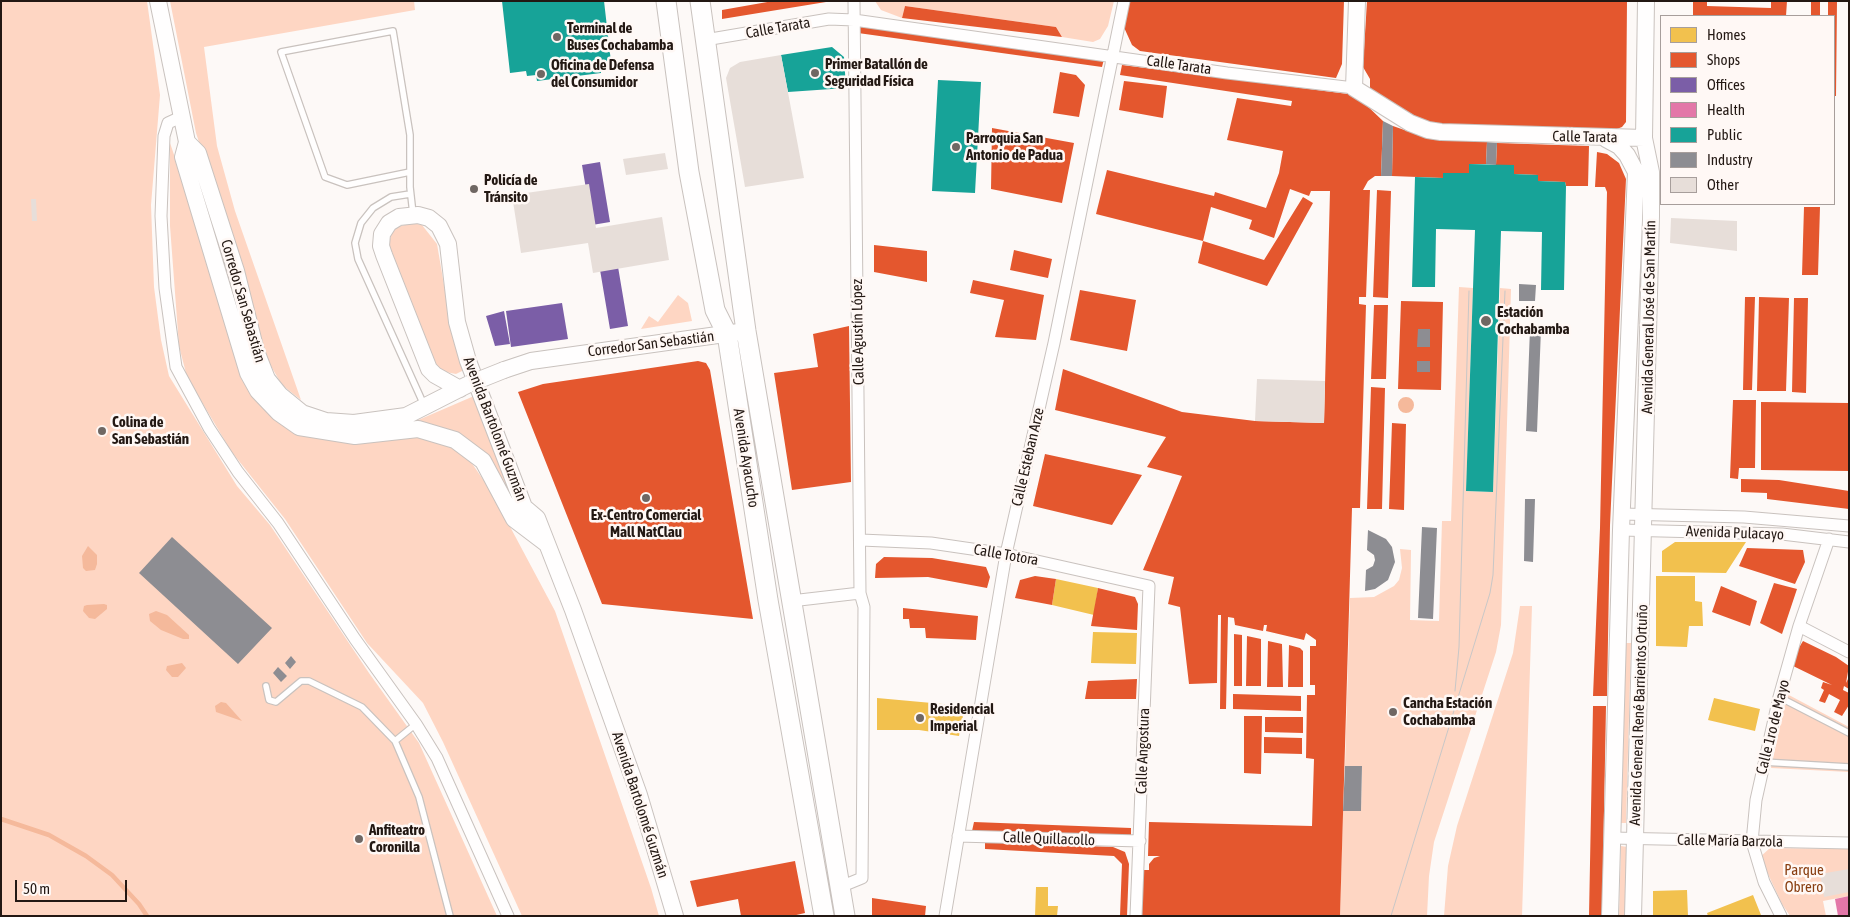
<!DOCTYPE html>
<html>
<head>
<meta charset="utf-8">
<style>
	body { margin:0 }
	#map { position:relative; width:1850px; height:917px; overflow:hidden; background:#fdf9f7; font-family:"Asap Condensed",sans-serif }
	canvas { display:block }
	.frame { position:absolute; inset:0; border:2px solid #231813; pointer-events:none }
	.legend { position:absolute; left:1660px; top:15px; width:175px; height:190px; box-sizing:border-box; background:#fff8f5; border:1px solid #a79e9b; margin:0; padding:6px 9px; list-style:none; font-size:15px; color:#231813 }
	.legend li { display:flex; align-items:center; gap:10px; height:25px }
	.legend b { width:25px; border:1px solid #a79e9b }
	.scale { position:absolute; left:15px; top:880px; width:112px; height:22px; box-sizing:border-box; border:2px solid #231813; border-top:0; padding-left:6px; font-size:15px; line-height:18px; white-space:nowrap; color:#231813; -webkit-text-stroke:4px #fff8f5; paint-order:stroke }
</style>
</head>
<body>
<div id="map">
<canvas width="1850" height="917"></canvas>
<div class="frame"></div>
<ul class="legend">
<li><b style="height:14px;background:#f2c14e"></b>Homes</li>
<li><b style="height:14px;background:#e4572e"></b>Shops</li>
<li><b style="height:14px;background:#7b5ea7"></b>Offices</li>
<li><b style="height:14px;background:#e377a8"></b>Health</li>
<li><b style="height:14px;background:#17a398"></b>Public</li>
<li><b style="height:14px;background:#8d8d92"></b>Industry</li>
<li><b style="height:14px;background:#e7ded9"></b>Other</li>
</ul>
<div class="scale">50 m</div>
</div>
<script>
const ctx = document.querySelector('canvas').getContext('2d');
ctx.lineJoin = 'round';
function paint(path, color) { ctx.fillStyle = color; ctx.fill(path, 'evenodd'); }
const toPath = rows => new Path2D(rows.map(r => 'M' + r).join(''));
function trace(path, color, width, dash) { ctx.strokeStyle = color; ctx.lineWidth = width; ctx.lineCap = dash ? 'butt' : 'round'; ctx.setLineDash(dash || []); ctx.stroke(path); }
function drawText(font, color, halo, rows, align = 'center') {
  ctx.font = font + ' "Asap Condensed",sans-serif'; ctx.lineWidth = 5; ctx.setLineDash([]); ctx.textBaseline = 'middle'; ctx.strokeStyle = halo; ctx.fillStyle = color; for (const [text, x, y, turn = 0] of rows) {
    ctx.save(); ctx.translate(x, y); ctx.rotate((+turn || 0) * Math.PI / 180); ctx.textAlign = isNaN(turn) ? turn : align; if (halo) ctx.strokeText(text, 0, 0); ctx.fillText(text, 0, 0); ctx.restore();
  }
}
const green = toPath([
	[1,1,147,1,160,95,151,205,154,287,161,340,169,376,237,486,270,525,369,673,419,743,497,916,1,916],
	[170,1,414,1,415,10,204,47,217,146,235,211,301,400,282,385,268,361,252,318,246,285,196,133],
	[875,1,1114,1,1108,26,1100,39,1093,42,1062,37,1056,27,905,6,902,18,881,10],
	[170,143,210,260,273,418,404,434,451,445,471,462,491,491,555,611,651,888,659,916,522,916,443,742,423,703,367,643,285,519,231,451,187,377,179,346,170,226],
	[413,223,422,225,437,244,450,320,464,370,456,374,441,371,437,366,390,254,389,242,392,233,397,227],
	[1459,287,1473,288,1466,491,1493,492,1500,288,1511,289,1501,625,1496,652,1434,842,1429,876,1427,916,1340,916,1343,811,1361,811,1362,766,1345,766,1350,598,1374,597,1394,586,1399,580,1402,568,1400,549,1411,550,1410,620,1439,621,1442,521,1451,521],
	[678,295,688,303,692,321,641,329,649,316,658,322],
	[474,396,515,508,488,456,465,437,440,427,416,421],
	[1520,606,1532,606,1522,916,1444,916,1448,866,1457,826,1513,653],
	[1625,643,1631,643,1626,823,1620,823],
	[1787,694,1849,727,1849,772,1771,768],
	[1621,846,1627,847,1625,916,1619,916],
	[1770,848,1849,849,1849,896,1823,901,1826,916,1790,916,1782,904,1760,857]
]);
const water = toPath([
	'1398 405a8 8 0 1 1 16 0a8 8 0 1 1-16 0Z',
	[88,546,97,555,97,564,95,570,86,571,83,568,82,556],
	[104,604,107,605,107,609,95,619,89,618,83,611,84,606,87,605],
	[156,611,167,615,189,635,189,639,183,639,161,630,150,621,149,614],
	[182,663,186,668,178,677,172,677,166,670,167,666],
	[221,702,226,703,242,721,216,712,215,706]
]);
const homes = toPath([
	[1675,542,1746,542,1726,573,1662,572,1662,551],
	[1656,576,1695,576,1695,601,1702,602,1703,626,1689,626,1687,647,1656,646],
	[1056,579,1098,588,1094,615,1052,605],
	[1093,632,1137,633,1136,664,1091,663],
	[877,698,965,706,959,736,919,730,877,730],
	[1714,698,1760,709,1755,731,1708,720],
	[1036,887,1048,887,1048,906,1058,906,1057,916,1035,916],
	[1687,890,1688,916,1653,916,1653,891],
	[1753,895,1761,915,1708,916,1707,913]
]);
const shops = toPath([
	[773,1,826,2,722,19,722,10],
	[1128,1,1344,1,1342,64,1336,78,1140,51,1132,45,1122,23],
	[1367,1,1627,1,1626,122,1622,127,1609,132,1442,127,1422,120,1370,90,1370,79,1363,67],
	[1693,1,1707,1,1707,6,1771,8,1771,1,1787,1,1786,16,1693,16],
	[1811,1,1820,1,1820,16,1811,16],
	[1828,1,1837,1,1836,96,1834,96,1834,16,1828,16],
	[905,6,1056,27,1062,37,902,18],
	[857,24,1104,59,1102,67,858,33],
	[1122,65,1348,94,1361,100,1383,121,1381,176,1375,176,1368,181,1363,190,1370,190,1366,297,1359,297,1359,304,1366,305,1360,508,1352,508,1340,916,1141,916,1143,870,1149,870,1149,864,1154,858,1160,856,1148,856,1149,822,1312,826,1314,759,1306,758,1307,695,1315,695,1315,685,1310,685,1310,646,1316,646,1316,640,1306,633,1304,640,1266,631,1267,625,1264,625,1263,631,1235,625,1234,618,1228,617,1226,709,1220,709,1221,615,1218,615,1217,683,1189,684,1180,607,1168,604,1174,577,1143,570,1182,476,1147,467,1166,437,1055,410,1063,369,1182,412,1255,421,1324,423,1330,191,1311,191,1309,196,1290,189,1274,238,1249,229,1252,220,1211,207,1203,241,1096,214,1107,170,1214,196,1215,192,1266,208,1279,173,1283,151,1227,140,1237,98,1291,106,1292,101,1120,75],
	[1060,72,1076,75,1085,85,1079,117,1053,113],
	[1124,81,1167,86,1163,118,1119,110],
	[1393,126,1430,139,1487,142,1486,164,1469,164,1469,173,1443,173,1443,178,1392,176],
	[992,128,1074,143,1062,203,991,189],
	[1497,143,1589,146,1588,186,1566,186,1565,182,1538,181,1538,175,1514,174,1514,165,1496,165],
	[1597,152,1607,154,1619,163,1626,179,1610,525,1607,696,1593,696,1600,528,1607,192,1605,187,1595,187],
	[1377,190,1391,191,1388,298,1373,297],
	[1303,197,1313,203,1267,286,1198,263,1203,241,1264,260],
	[1804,207,1820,207,1818,275,1802,275],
	[874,245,927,251,927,282,874,272],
	[1014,250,1052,259,1048,278,1010,270],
	[973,280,1044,295,1036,340,995,337,1004,300,970,293],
	[1080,290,1136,300,1127,351,1070,340],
	[1745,297,1755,297,1752,390,1743,390],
	[1759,297,1789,298,1786,391,1757,391],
	[1794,298,1808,298,1806,393,1792,392],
	[1401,301,1443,302,1441,390,1398,389],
	[1374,305,1388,305,1386,379,1371,379],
	[849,326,851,482,792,490,774,373,818,367,813,334],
	[698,361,706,363,710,370,753,619,602,604,518,392,543,384],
	[1371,387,1385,388,1382,509,1367,509],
	[1733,400,1756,400,1755,468,1739,468,1738,479,1730,478],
	[1761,402,1849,403,1849,471,1761,470],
	[1392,423,1406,424,1404,510,1389,509],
	[1045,454,1142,475,1112,525,1033,506],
	[1741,479,1779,480,1849,491,1849,509,1767,499,1767,493,1741,492],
	[1747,548,1803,550,1805,562,1795,584,1739,566],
	[884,557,932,558,986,567,990,577,987,588,928,577,875,578,876,564],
	[1035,576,1056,579,1052,605,1015,598,1020,580],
	[1774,583,1797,589,1782,634,1760,623],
	[1721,586,1757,601,1750,626,1712,612],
	[1098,588,1135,597,1138,604,1137,630,1091,626],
	[903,608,978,616,976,640,926,638,925,628,910,628,909,619,903,619],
	[1234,634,1242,635,1242,686,1234,686],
	[1247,636,1261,639,1261,686,1246,686],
	[1268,641,1282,644,1283,687,1267,687],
	[1803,641,1836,657,1849,666,1846,683,1849,677,1849,689,1844,686,1843,690,1849,693,1849,705,1842,716,1834,712,1840,700,1829,694,1825,703,1819,701,1824,690,1821,688,1823,682,1832,685,1789,664],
	[1289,645,1300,648,1303,651,1303,687,1288,687],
	[1137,679,1136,699,1085,699,1088,681],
	[1233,694,1301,696,1301,711,1233,709],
	[1593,706,1606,706,1602,916,1589,916],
	[1244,716,1262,716,1261,774,1244,773],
	[1265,717,1303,717,1303,733,1265,732],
	[1264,737,1302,738,1302,754,1264,753],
	[974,822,1131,828,1131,837,972,831],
	[985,842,1113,847,1125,852,1129,864,1127,916,1120,916,1122,864,1114,856,985,849],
	[795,861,805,913,792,916,741,916,738,899,697,907,690,881],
	[872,898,926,906,925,916,872,916]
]);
const offices = toPath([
	[600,162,610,222,592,225,582,165],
	[615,249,628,326,610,329,597,252],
	[562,303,568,339,511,347,506,311],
	[504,311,510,344,495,346,486,316]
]);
const health = toPath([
	[1849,896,1849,916,1838,916,1835,899]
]);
const public = toPath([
	[502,1,604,1,611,62,600,63,601,73,537,81,536,75,527,76,526,71,510,73],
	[832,47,844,57,846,88,788,92,781,55],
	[938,80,981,82,975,193,932,191],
	[1469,164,1514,165,1514,174,1538,175,1538,181,1565,182,1566,186,1564,290,1541,290,1542,232,1501,231,1493,492,1466,491,1475,230,1436,229,1435,287,1412,287,1415,177,1443,178,1443,173,1469,173]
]);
const industry = toPath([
	[1383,121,1393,126,1392,176,1381,176],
	[1487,142,1497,143,1496,165,1486,164],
	[1519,284,1536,285,1535,301,1519,301],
	[1418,329,1430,329,1430,347,1417,347],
	[1530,329,1541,329,1537,432,1526,431],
	[1417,361,1430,361,1430,372,1417,372],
	[1525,499,1535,499,1533,562,1524,561],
	[1422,527,1437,528,1433,619,1418,618],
	[1368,530,1386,539,1392,547,1395,562,1388,580,1375,589,1365,591,1366,570,1373,566,1375,560,1374,555,1367,550],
	[172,537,272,628,238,664,139,573],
	[291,656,296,662,290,669,285,663],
	[278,667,287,676,281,682,273,673],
	[1345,766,1362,766,1361,811,1343,811]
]);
const stream = toPath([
	[1,819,49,835,86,856,112,875,139,904,147,916]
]);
const building = toPath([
	[781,55,804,178,745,187,726,78,730,68,740,62],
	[665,153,668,169,626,175,623,159],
	[589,184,596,228,662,217,669,260,593,273,588,243,521,253,512,195],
	[31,199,36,199,37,221,32,221],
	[1671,218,1737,221,1737,251,1670,243],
	[1257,379,1325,381,1324,423,1255,421],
	[1849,869,1849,892,1824,897,1820,874]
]);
const lane = toPath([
	[410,172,347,185,325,177,281,52,393,31,410,135,410,187,413,214],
	[410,194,391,197,373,208,361,223,355,243,358,259,424,405],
	[266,686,269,700,276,702,301,681,309,681,362,707,395,741,419,797,450,916],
	[1779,697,1849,733],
	[395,741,416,724],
	[1763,762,1849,767]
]);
const street = toPath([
	[705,40,829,19,854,20,1227,73,1354,88],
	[181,117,168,123,164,136,161,216,165,288,176,367,209,428,238,472,278,523,355,639,416,724,437,758,508,916],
	[1622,514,1744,517,1849,526],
	[1621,530,1782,534,1849,542],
	[861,540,931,543,1006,554,1149,586,1136,916],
	[791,601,860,593],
	[1799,626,1849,652],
	[958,836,1140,841],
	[1612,838,1849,843],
	[840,887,862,878,864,607,860,593,854,1],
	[945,916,1006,554,1054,343,1124,1],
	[1781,916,1764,882,1752,842,1756,800,1779,697,1799,626,1829,539]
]);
const secondary = toPath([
	[158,1,187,142,183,157,248,373,258,391,279,413,299,427,355,436,418,429,455,440,483,461,514,519,547,544],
	[1357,1,1354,88,1410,123,1428,130,1441,132,1644,138],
	[1606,139,1619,146,1627,155,1636,172,1621,530,1610,916],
	[187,142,198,153,236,271,256,351,267,379,280,395,302,413,326,421,354,423,406,416,467,385],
	[504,370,531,361,739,332],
	[460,389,435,375,429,369,384,255,381,246,382,234,389,223,399,217,418,215,429,218,439,226,448,244,457,322,468,361,524,507,537,518,573,610,639,795,675,916],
	[1633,916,1651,216,1651,172,1644,138,1646,1]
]);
const primary = toPath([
	[666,1,689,172,715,310,727,334,768,600,824,916],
	[700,1,746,331,845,916]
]);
const tram = toPath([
	[1455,691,1459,647,1469,291],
	[1391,916,1490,593,1493,575,1505,291]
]);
const secondaryBridge = toPath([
	[469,384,504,370]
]);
const markers = [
	[557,37,5,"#6f6763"],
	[815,73,5,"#6f6763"],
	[541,74,5,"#6f6763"],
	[956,147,5,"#6f6763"],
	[474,189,5,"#6f6763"],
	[1486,321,6,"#6f6763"],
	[102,431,5,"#6f6763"],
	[646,498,5,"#6f6763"],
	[1393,712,5,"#6f6763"],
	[920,718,5,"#6f6763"],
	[359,839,5,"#6f6763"]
];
const poiNames = [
	["Terminal de",567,28],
	["Buses Cochabamba",567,45],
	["Primer Batallón de",825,64],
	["Seguridad Física",825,81],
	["Oficina de Defensa",551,65],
	["del Consumidor",551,82],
	["Parroquia San",966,138],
	["Antonio de Padua",966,155],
	["Policía de",484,180],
	["Tránsito",484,197],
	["Estación",1497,312],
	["Cochabamba",1497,329],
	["Colina de",112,422],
	["San Sebastián",112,439],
	["Ex-Centro Comercial",646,515,"center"],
	["Mall NatClau",646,532,"center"],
	["Cancha Estación",1403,703],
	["Cochabamba",1403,720],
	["Residencial",930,709],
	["Imperial",930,726],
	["Anfiteatro",369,830],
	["Coronilla",369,847]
];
const streetNames = [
	["Calle Tarata",778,28,-10],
	["Calle Tarata",1179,65,8],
	["Calle Tarata",1585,137,1],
	["Corredor San Sebastián",243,301,74],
	["Avenida General José de San Martín",1649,317,-89],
	["Calle Agustín López",858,332,-91],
	["Corredor San Sebastián",651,344,-7],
	["Avenida Bartolomé Guzmán",495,429,69],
	["Calle Esteban Arze",1028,457,-77],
	["Avenida Ayacucho",746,458,81],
	["Avenida Pulacayo",1735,533,2],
	["Calle Totora",1006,555,10],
	["Avenida General René Barrientos Ortuño",1639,715,-88],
	["Calle 1ro de Mayo",1773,727,-76],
	["Calle Angostura",1143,751,-88],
	["Avenida Bartolomé Guzmán",640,805,72],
	["Calle Quillacollo",1049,839,2],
	["Calle María Barzola",1730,841,1]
];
const parkNames = [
	["Parque",1804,870],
	["Obrero",1804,887]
];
paint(green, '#fed6c3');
paint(water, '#f5b99b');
paint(homes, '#f2c14e');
paint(shops, '#e4572e');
paint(offices, '#7b5ea7');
paint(health, '#e377a8');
paint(public, '#17a398');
paint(industry, '#8d8d92');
trace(stream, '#f5b99b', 4.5);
paint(building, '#e7ded9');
trace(lane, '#c9c2be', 8);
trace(street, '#c9c2be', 13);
trace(secondary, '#c9c2be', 18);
trace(primary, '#c9c2be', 21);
trace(lane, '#fffefe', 5.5);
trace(street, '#fffefe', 11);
trace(secondary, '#fffefe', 16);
trace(primary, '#fffefe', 19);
trace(tram, '#c8c7c7', 1);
trace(secondaryBridge, '#c9c2be', 18, []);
trace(secondaryBridge, '#fffefe', 16);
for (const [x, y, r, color] of markers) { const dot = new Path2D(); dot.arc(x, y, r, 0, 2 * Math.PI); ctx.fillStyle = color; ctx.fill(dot); trace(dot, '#fff8f5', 2); }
drawText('bold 15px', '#231813', '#fff8f5', poiNames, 'left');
drawText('15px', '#231813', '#fff8f5', streetNames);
drawText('15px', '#893e10', '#fff8f5', parkNames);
</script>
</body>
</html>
